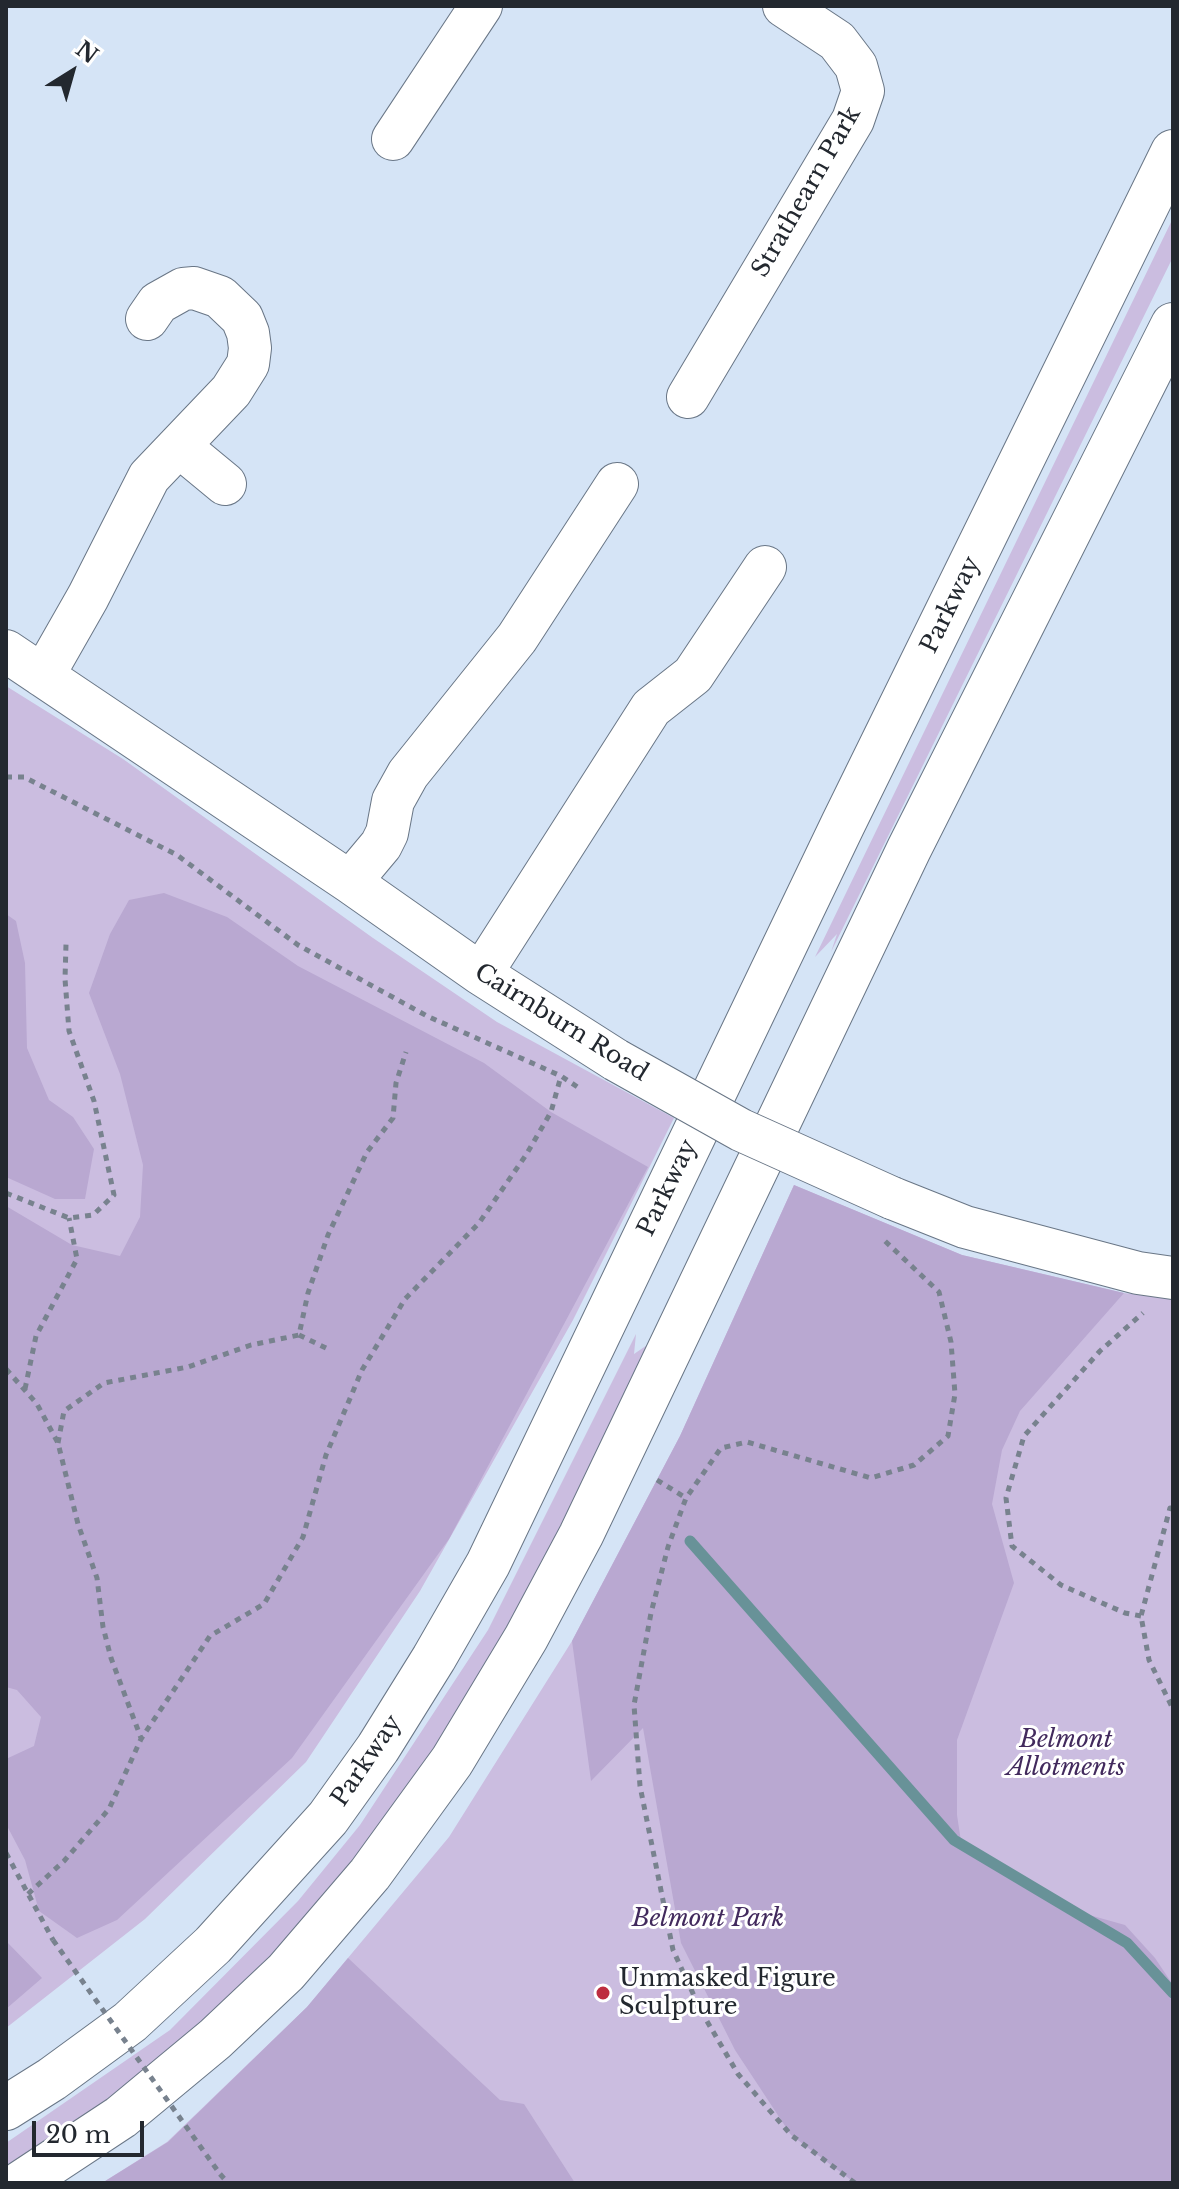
<!DOCTYPE html>
<html>
<head>
<meta charset="utf-8">
<style>
	body { margin:0 }
	#map { position:relative; width:1179px; height:2189px; overflow:hidden; background:#d5e4f6; font-family:"Libre Baskerville",serif }
	canvas { display:block }
	.frame { position:absolute; inset:0; border:8px solid #23282f; pointer-events:none }
	.north { position:absolute; left:32px; top:32px; width:80px; height:80px; -webkit-text-stroke:6px #fff; paint-order:stroke; rotate:37deg; font-size:22px; font-weight:700; line-height:32px; text-align:center; color:#23282f }
	.north::after { content:''; display:block; margin:auto; width:28px; height:36px; background:#23282f; clip-path:polygon(50% 0,100% 100%,50% 72%,0 100%) }
	.scale { position:absolute; left:32px; top:2121px; width:112px; height:36px; box-sizing:border-box; border:4px solid #23282f; border-top:0; padding-left:10px; font-size:24px; line-height:28px; white-space:nowrap; color:#23282f; -webkit-text-stroke:6px #fff; paint-order:stroke }
</style>
</head>
<body>
<div id="map">
<canvas width="1179" height="2189"></canvas>
<div class="frame"></div>
<div class="north">N</div>
<div class="scale">20 m</div>
</div>
<script>
const ctx = document.querySelector('canvas').getContext('2d');
ctx.lineJoin = 'round';
function paint(path, color) { ctx.fillStyle = color; ctx.fill(path, 'evenodd'); }
const toPath = rows => new Path2D(rows.map(r => 'M' + r).join(''));
function trace(path, color, width, dash) { ctx.strokeStyle = color; ctx.lineWidth = width; ctx.lineCap = dash ? 'butt' : 'round'; ctx.setLineDash(dash || []); ctx.stroke(path); }
function drawText(font, color, halo, rows, align = 'center') {
  ctx.font = font + ' "Libre Baskerville",serif'; ctx.lineWidth = 6; ctx.setLineDash([]); ctx.textBaseline = 'middle'; ctx.strokeStyle = halo; ctx.fillStyle = color; for (const [text, x, y, turn = 0] of rows) {
    ctx.save(); ctx.translate(x, y); ctx.rotate((+turn || 0) * Math.PI / 180); ctx.textAlign = isNaN(turn) ? turn : align; if (halo) ctx.strokeText(text, 0, 0); ctx.fillText(text, 0, 0); ctx.restore();
  }
}
const green = toPath([
	[1173,218,1173,257,831,952,837,934,815,957],
	[6,686,123,759,373,938,497,1022,674,1118,573,1320,420,1591,306,1762,145,1919,6,2028],
	[794,1185,962,1255,1124,1293,1173,1299,1173,2183,102,2183,167,2142,307,2007,449,1837,572,1641,680,1436],
	[636,1334,634,1354,653,1341,522,1610,456,1726,303,1928,123,2096,6,2171,6,2143,170,2030,298,1901,360,1825,488,1630]
]);
const forest = toPath([
	[164,893,227,917,298,966,484,1063,551,1112,648,1167,449,1539,292,1758,117,1920,77,1938,39,1911,25,1860,6,1824,6,1759,34,1746,41,1717,17,1690,6,1687,6,1206,72,1245,120,1256,140,1217,143,1165,120,1074,89,993,110,934,129,900],
	[6,914,16,921,25,963,27,1048,49,1100,73,1117,94,1149,85,1199,55,1199,6,1177],
	[794,1185,962,1255,1124,1293,1020,1411,1002,1450,992,1504,1014,1583,957,1740,957,1815,962,1848,1057,1906,1125,1925,1155,1958,1173,1985,1173,2183,855,2183,791,2135,735,2050,681,1943,643,1728,591,1781,572,1641,680,1436],
	[6,1941,42,1978,6,2009],
	[348,1958,500,2100,524,2104,575,2183,102,2183,168,2142,307,2007]
]);
const stream = toPath([
	[690,1541,954,1840,1127,1943,1173,1993]
]);
const path = toPath([
	[6,777,24,777,177,855,298,945,427,1016,561,1076,582,1090],
	[6,1193,69,1218,93,1215,114,1195,94,1101,69,1031,65,979,66,944],
	[299,1335,330,1350],
	[6,1369,37,1404,58,1443,78,1524,97,1578,103,1627,111,1658,141,1738],
	[25,1389,36,1336,77,1259,69,1218],
	[58,1443,64,1411,104,1383,188,1367,251,1345,299,1335,308,1293,328,1235,367,1152,393,1118,396,1083,406,1052],
	[657,1480,686,1498],
	[1173,1508,1170,1508,1141,1616,1149,1660,1173,1709],
	[1141,1616,1125,1613,1061,1585,1012,1546,1006,1498,1024,1436,1100,1351,1143,1313],
	[6,1853,53,1940],
	[28,1894,64,1861,109,1809,141,1739,210,1636,264,1604,303,1537,326,1455,362,1370,405,1299,479,1223,526,1155,551,1112,561,1076],
	[220,2174,228,2183],
	[855,2183,791,2135,738,2074,701,2011,673,1950,640,1786,634,1705,651,1613,668,1547,686,1498,721,1448,747,1442,871,1478,914,1465,948,1436,955,1394,951,1342,939,1292,885,1241]
]);
const minor = toPath([
	[393,139,481,6],
	[688,397,853,120,863,91,856,66,837,41,784,6],
	[179,446,225,484],
	[6,651,350,882,481,974,616,1060],
	[43,676,88,597,149,477,231,391,248,364,250,348,248,333,242,318,220,297,194,288,183,289,158,303,147,319],
	[350,882,381,845,387,833,393,801,408,774,517,638,617,484],
	[481,974,651,708,693,675,765,567],
	[892,1198,965,1227,1138,1273,1173,1278]
]);
const highway = toPath([
	[6,2108,52,2079,130,2022,213,1945,328,1818,378,1748,434,1658,488,1564,843,824,1173,152],
	[21,2183,121,2117,215,2039,286,1972,370,1874,452,1761,526,1638,581,1535,909,849,1173,325]
]);
const pathBridge = toPath([
	[53,1940,220,2174]
]);
const minorBridge = toPath([
	[616,1060,741,1130,892,1198]
]);
const markers = [
	[603,1993,8,"#bd2c3f"]
];
const streetNames = [
	["Strathearn Park",807,192,-60],
	["Parkway",951,605,-64],
	["Cairnburn Road",561,1023,32],
	["Parkway",668,1188,-64],
	["Parkway",367,1761,-56]
];
const parkNames = [
	["Belmont",1066,1740],
	["Allotments",1066,1768],
	["Belmont Park",708,1919]
];
const poiNames = [
	["Unmasked Figure",619,1979],
	["Sculpture",619,2007]
];
paint(green, '#cbbde0');
paint(forest, '#b9a8d1');
trace(stream, '#689298', 11);
trace(minor, '#697686', 44);
trace(highway, '#697686', 46);
trace(path, '#78828e', 5, [6, 6]);
trace(minor, '#fff', 42);
trace(highway, '#fff', 44);
trace(minorBridge, '#697686', 44, []);
trace(pathBridge, '#78828e', 5, [6, 6]);
trace(minorBridge, '#fff', 42);
for (const [x, y, r, color] of markers) { const dot = new Path2D(); dot.arc(x, y, r, 0, 2 * Math.PI); ctx.fillStyle = color; ctx.fill(dot); trace(dot, '#fff', 3); }
drawText('24px', '#23282f', '#fff', streetNames);
drawText('italic 24px', '#422a5d', '#fff', parkNames);
drawText('24px', '#23282f', '#fff', poiNames, 'left');
</script>
</body>
</html>
